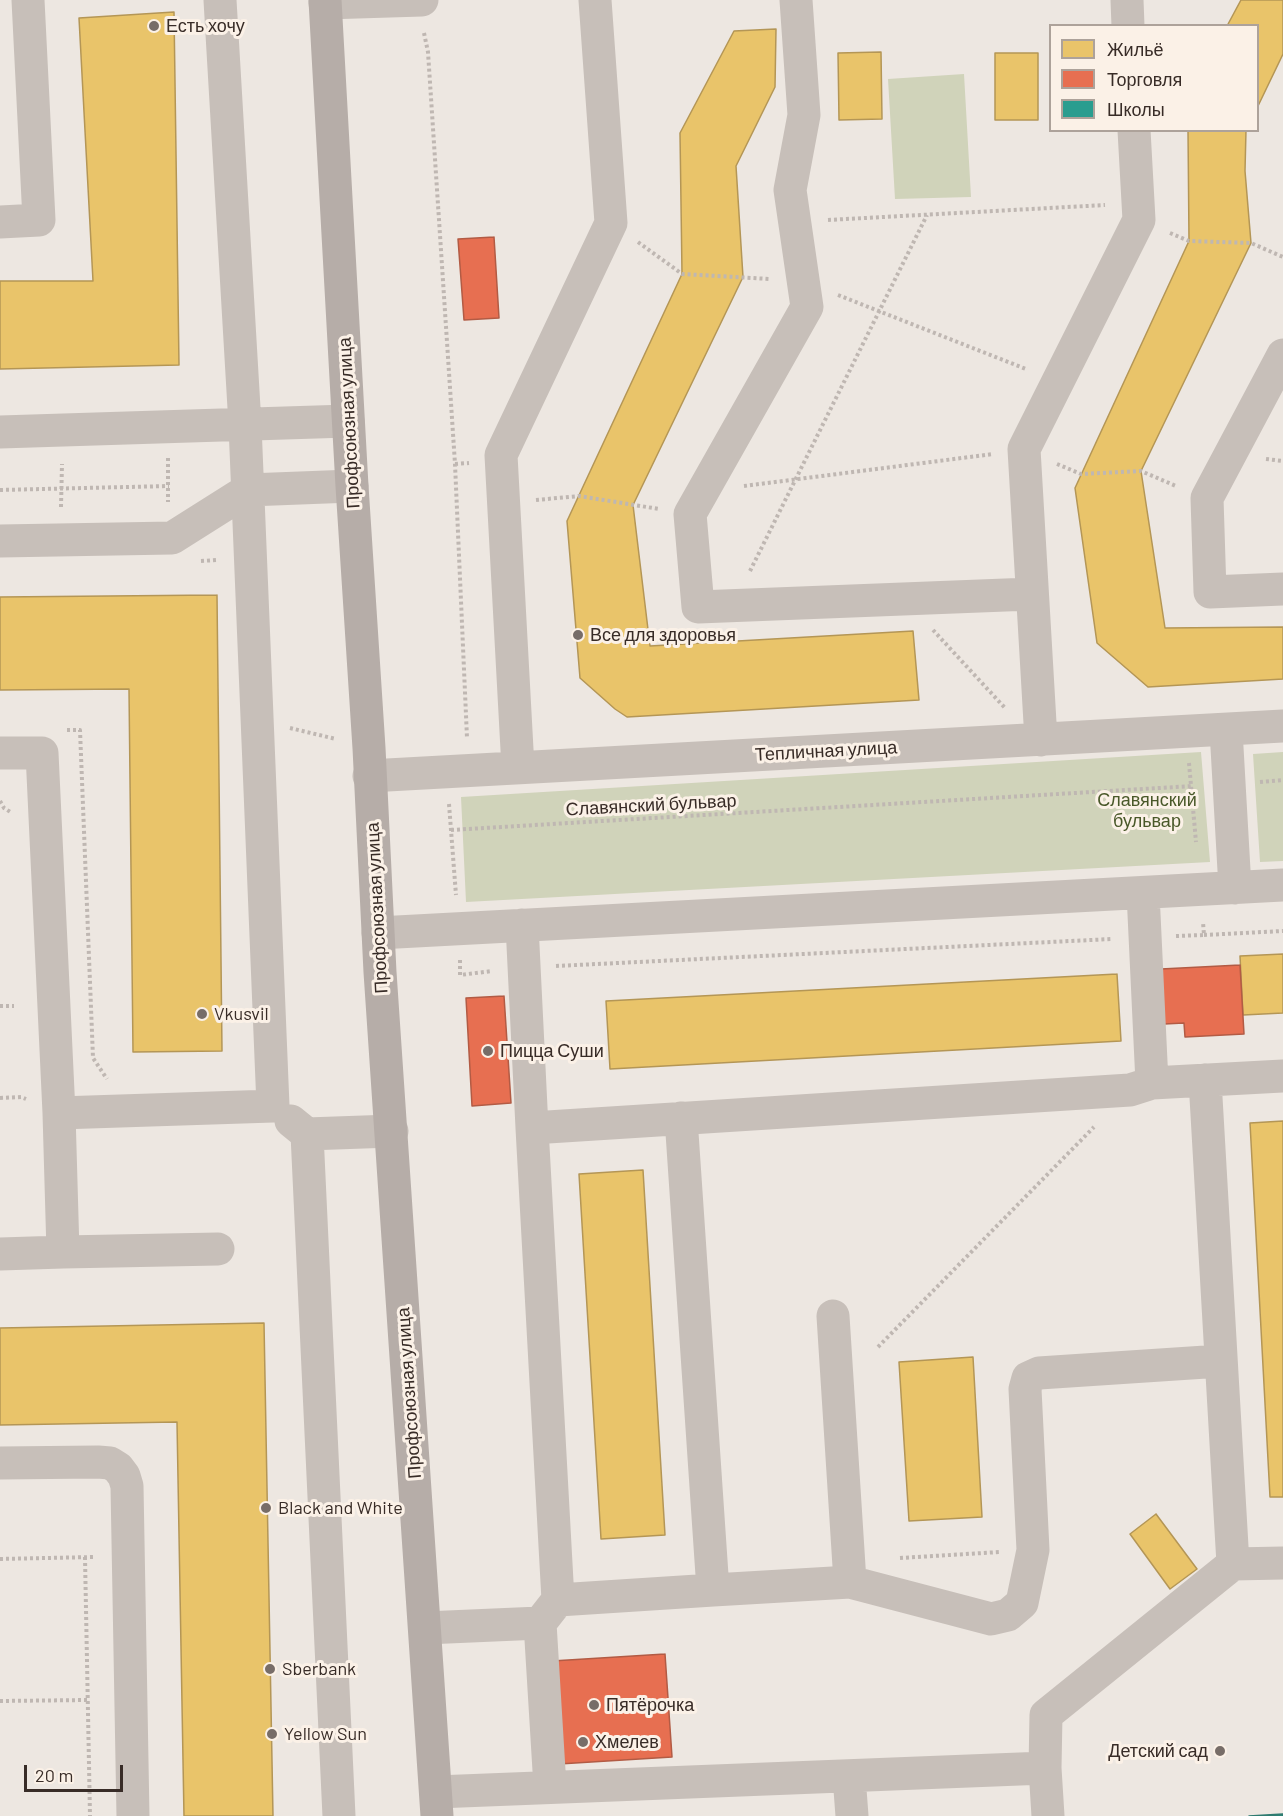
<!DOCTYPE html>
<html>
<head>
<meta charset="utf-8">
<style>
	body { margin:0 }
	#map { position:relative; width:1283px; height:1816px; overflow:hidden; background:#ede7e1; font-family:Barlow,sans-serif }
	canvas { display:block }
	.legend { position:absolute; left:1049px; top:24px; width:210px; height:108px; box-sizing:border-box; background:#fbf1e7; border:2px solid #ada29a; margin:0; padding:8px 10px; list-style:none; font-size:18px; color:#382c27 }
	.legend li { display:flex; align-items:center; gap:12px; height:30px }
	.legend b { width:30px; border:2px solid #ada29a }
	.scale { position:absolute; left:24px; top:1765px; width:99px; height:27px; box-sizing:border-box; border:3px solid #382c27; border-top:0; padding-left:8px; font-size:18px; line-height:21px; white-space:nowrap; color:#382c27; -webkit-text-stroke:4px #fbf1e7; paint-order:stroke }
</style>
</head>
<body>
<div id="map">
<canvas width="1283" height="1816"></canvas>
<ul class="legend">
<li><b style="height:16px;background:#e9c46a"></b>Жильё</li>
<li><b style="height:16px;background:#e76f51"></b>Торговля</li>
<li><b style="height:16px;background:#2a9d8f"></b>Школы</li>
</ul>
<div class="scale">20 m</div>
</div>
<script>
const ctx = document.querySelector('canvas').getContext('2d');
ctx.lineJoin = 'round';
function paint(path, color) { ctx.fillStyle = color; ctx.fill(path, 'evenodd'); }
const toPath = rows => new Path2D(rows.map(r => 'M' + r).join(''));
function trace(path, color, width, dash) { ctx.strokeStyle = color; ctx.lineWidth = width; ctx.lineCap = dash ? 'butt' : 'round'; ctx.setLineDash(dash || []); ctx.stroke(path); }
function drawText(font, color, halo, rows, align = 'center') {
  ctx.font = font + ' Barlow,sans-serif'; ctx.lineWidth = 6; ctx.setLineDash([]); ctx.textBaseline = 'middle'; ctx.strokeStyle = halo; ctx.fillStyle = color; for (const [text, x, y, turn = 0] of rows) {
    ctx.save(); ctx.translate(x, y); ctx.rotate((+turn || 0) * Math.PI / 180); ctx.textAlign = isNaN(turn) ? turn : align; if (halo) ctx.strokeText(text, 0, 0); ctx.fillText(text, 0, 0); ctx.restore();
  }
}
const green = toPath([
	[964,74,971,197,895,199,888,79],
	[1201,752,1210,862,466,902,461,797],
	[1283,752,1283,861,1260,862,1253,754]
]);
const homes = toPath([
	[1241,0,1283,0,1283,54,1258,106,1258,26,1227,26,1241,0],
	[174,12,179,365,0,369,0,281,93,281,79,18,174,12],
	[776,29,775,87,736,166,743,277,633,505,650,646,913,631,919,700,627,717,615,709,580,678,567,521,682,274,680,133,734,31,776,29],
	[881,52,882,119,839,120,838,53,881,52],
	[995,53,1038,53,1038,120,995,120,995,53],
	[1188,130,1246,130,1245,171,1251,243,1141,471,1165,628,1283,627,1283,679,1148,687,1097,643,1075,488,1189,241,1188,130],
	[217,595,222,1051,133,1052,129,689,0,690,0,597,217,595],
	[1283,954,1283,1013,1243,1015,1240,956,1283,954],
	[1117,974,1121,1041,610,1069,606,1001,1117,974],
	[1283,1121,1283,1497,1270,1497,1250,1123,1283,1121],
	[643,1170,665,1535,601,1539,579,1174,643,1170],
	[264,1323,273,1816,184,1816,177,1422,0,1425,0,1328,264,1323],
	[973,1357,982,1517,909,1521,899,1362,973,1357],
	[1156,1514,1197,1569,1170,1589,1130,1534,1156,1514]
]);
const shops = toPath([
	[494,237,499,318,464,320,458,239,494,237],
	[1240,965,1244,1034,1185,1037,1184,1023,1164,1024,1161,969,1240,965],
	[504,996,511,1103,472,1106,466,998,504,996],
	[665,1654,672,1757,559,1764,552,1661,665,1654]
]);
const schools = toPath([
	[1283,1814,1283,1816,1249,1816,1283,1814]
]);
const path = toPath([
	[424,33,428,52,455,464,467,738],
	[828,220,1105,205],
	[1170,233,1189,241,1251,243,1283,257],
	[638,242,682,274,770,279],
	[838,295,1026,369],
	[168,458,168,502],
	[1266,459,1283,461],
	[455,464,469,463],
	[1057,464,1081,474,1141,471,1176,486],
	[744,486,993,454],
	[0,490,169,486],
	[536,500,579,496,659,509],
	[61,507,62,464],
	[201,561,217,560],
	[750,571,927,215],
	[933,630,1005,708],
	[290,728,336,739],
	[67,730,80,730,93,1058,107,1079],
	[1189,763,1196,842],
	[1260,782,1283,780],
	[0,801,4,808,12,813],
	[449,804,456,895],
	[451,830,1193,786],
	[1204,935,1283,931],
	[1176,936,1204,935,1203,922],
	[460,960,460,975,492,971],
	[556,966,1112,939],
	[0,1006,14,1006],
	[0,1098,21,1097,26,1099],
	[878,1347,1094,1127],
	[85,1557,90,1816],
	[900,1558,1000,1552],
	[0,1559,95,1557],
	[0,1701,88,1700]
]);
const minor = toPath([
	[796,0,804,115,790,190,807,307,690,514,698,607,1031,594],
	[1127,0,1128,26],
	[325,3,422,0],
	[0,222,39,220,28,0],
	[1283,355,1207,498,1210,592,1283,589],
	[0,432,348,421],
	[0,541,172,538,248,490,352,486],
	[1226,730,1235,888],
	[1041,740,1024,449,1139,220,1134,130],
	[0,753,42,753,59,1113],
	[518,768,501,455,611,223,595,0],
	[369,776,1283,726],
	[1143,893,1152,1083],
	[522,925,532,1128],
	[378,933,1283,885],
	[291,1121,307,1134,392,1131],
	[307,1134,339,1816],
	[63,1252,218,1249],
	[0,1254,63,1252,59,1113,273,1106,245,425,220,0],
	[833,1316,850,1582],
	[0,1463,98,1462,110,1463,118,1468,124,1476,127,1486,133,1816],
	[1233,1564,1283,1563],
	[713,1590,850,1582,991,1619,1008,1615,1022,1603,1033,1550,1025,1389,1028,1378,1039,1373,1221,1361],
	[558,1600,713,1590,681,1118],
	[540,1623,550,1787],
	[425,1628,540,1623,558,1600,532,1128,1130,1090,1152,1083,1283,1076],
	[1045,1768,1048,1816],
	[849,1776,852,1816],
	[436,1792,1045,1768,1046,1715,1233,1564,1205,1080]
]);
const major = toPath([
	[325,0,352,486,369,748,380,972,437,1816]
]);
const markers = [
	[154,26,6,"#776d68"],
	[578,635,6,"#776d68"],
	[202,1014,6,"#776d68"],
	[488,1051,6,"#776d68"],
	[266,1508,6,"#776d68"],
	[270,1669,6,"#776d68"],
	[594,1705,6,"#776d68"],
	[272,1734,6,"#776d68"],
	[583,1742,6,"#776d68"],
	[1220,1751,6,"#776d68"]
];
const poiNames = [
	["Есть хочу",166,26],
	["Все для здоровья",590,635],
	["Vkusvil",214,1014],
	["Пицца Суши",500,1051],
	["Black and White",278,1508],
	["Sberbank",282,1669],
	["Пятёрочка",606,1705],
	["Yellow Sun",284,1734],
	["Хмелев",595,1742],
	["Детский сад",1208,1751,"right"]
];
const streetNames = [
	["Профсоюзная улица",349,423,-93],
	["Тепличная улица",826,751,-3],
	["Славянский бульвар",651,805,-3],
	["Профсоюзная улица",377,908,-93],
	["Профсоюзная улица",409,1393,-94]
];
const parkNames = [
	["Славянский",1147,800],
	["бульвар",1147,821]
];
paint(green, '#d0d3ba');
paint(homes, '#e9c46a');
trace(homes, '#b49656', 1.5);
paint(shops, '#e76f51');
trace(shops, '#b25b44', 1.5);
paint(schools, '#2a9d8f');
trace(schools, '#2e7b70', 1.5);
trace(path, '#bfb7b2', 4, [3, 3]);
trace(minor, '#c7bfb9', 33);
trace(major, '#b6ada8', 33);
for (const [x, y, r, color] of markers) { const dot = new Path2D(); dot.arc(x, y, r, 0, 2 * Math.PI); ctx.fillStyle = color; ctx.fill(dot); trace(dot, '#fbf1e7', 2); }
drawText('18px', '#382c27', '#fbf1e7', poiNames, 'left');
drawText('18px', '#382c27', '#fbf1e7', streetNames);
drawText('18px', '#495829', '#fbf1e7', parkNames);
</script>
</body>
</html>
